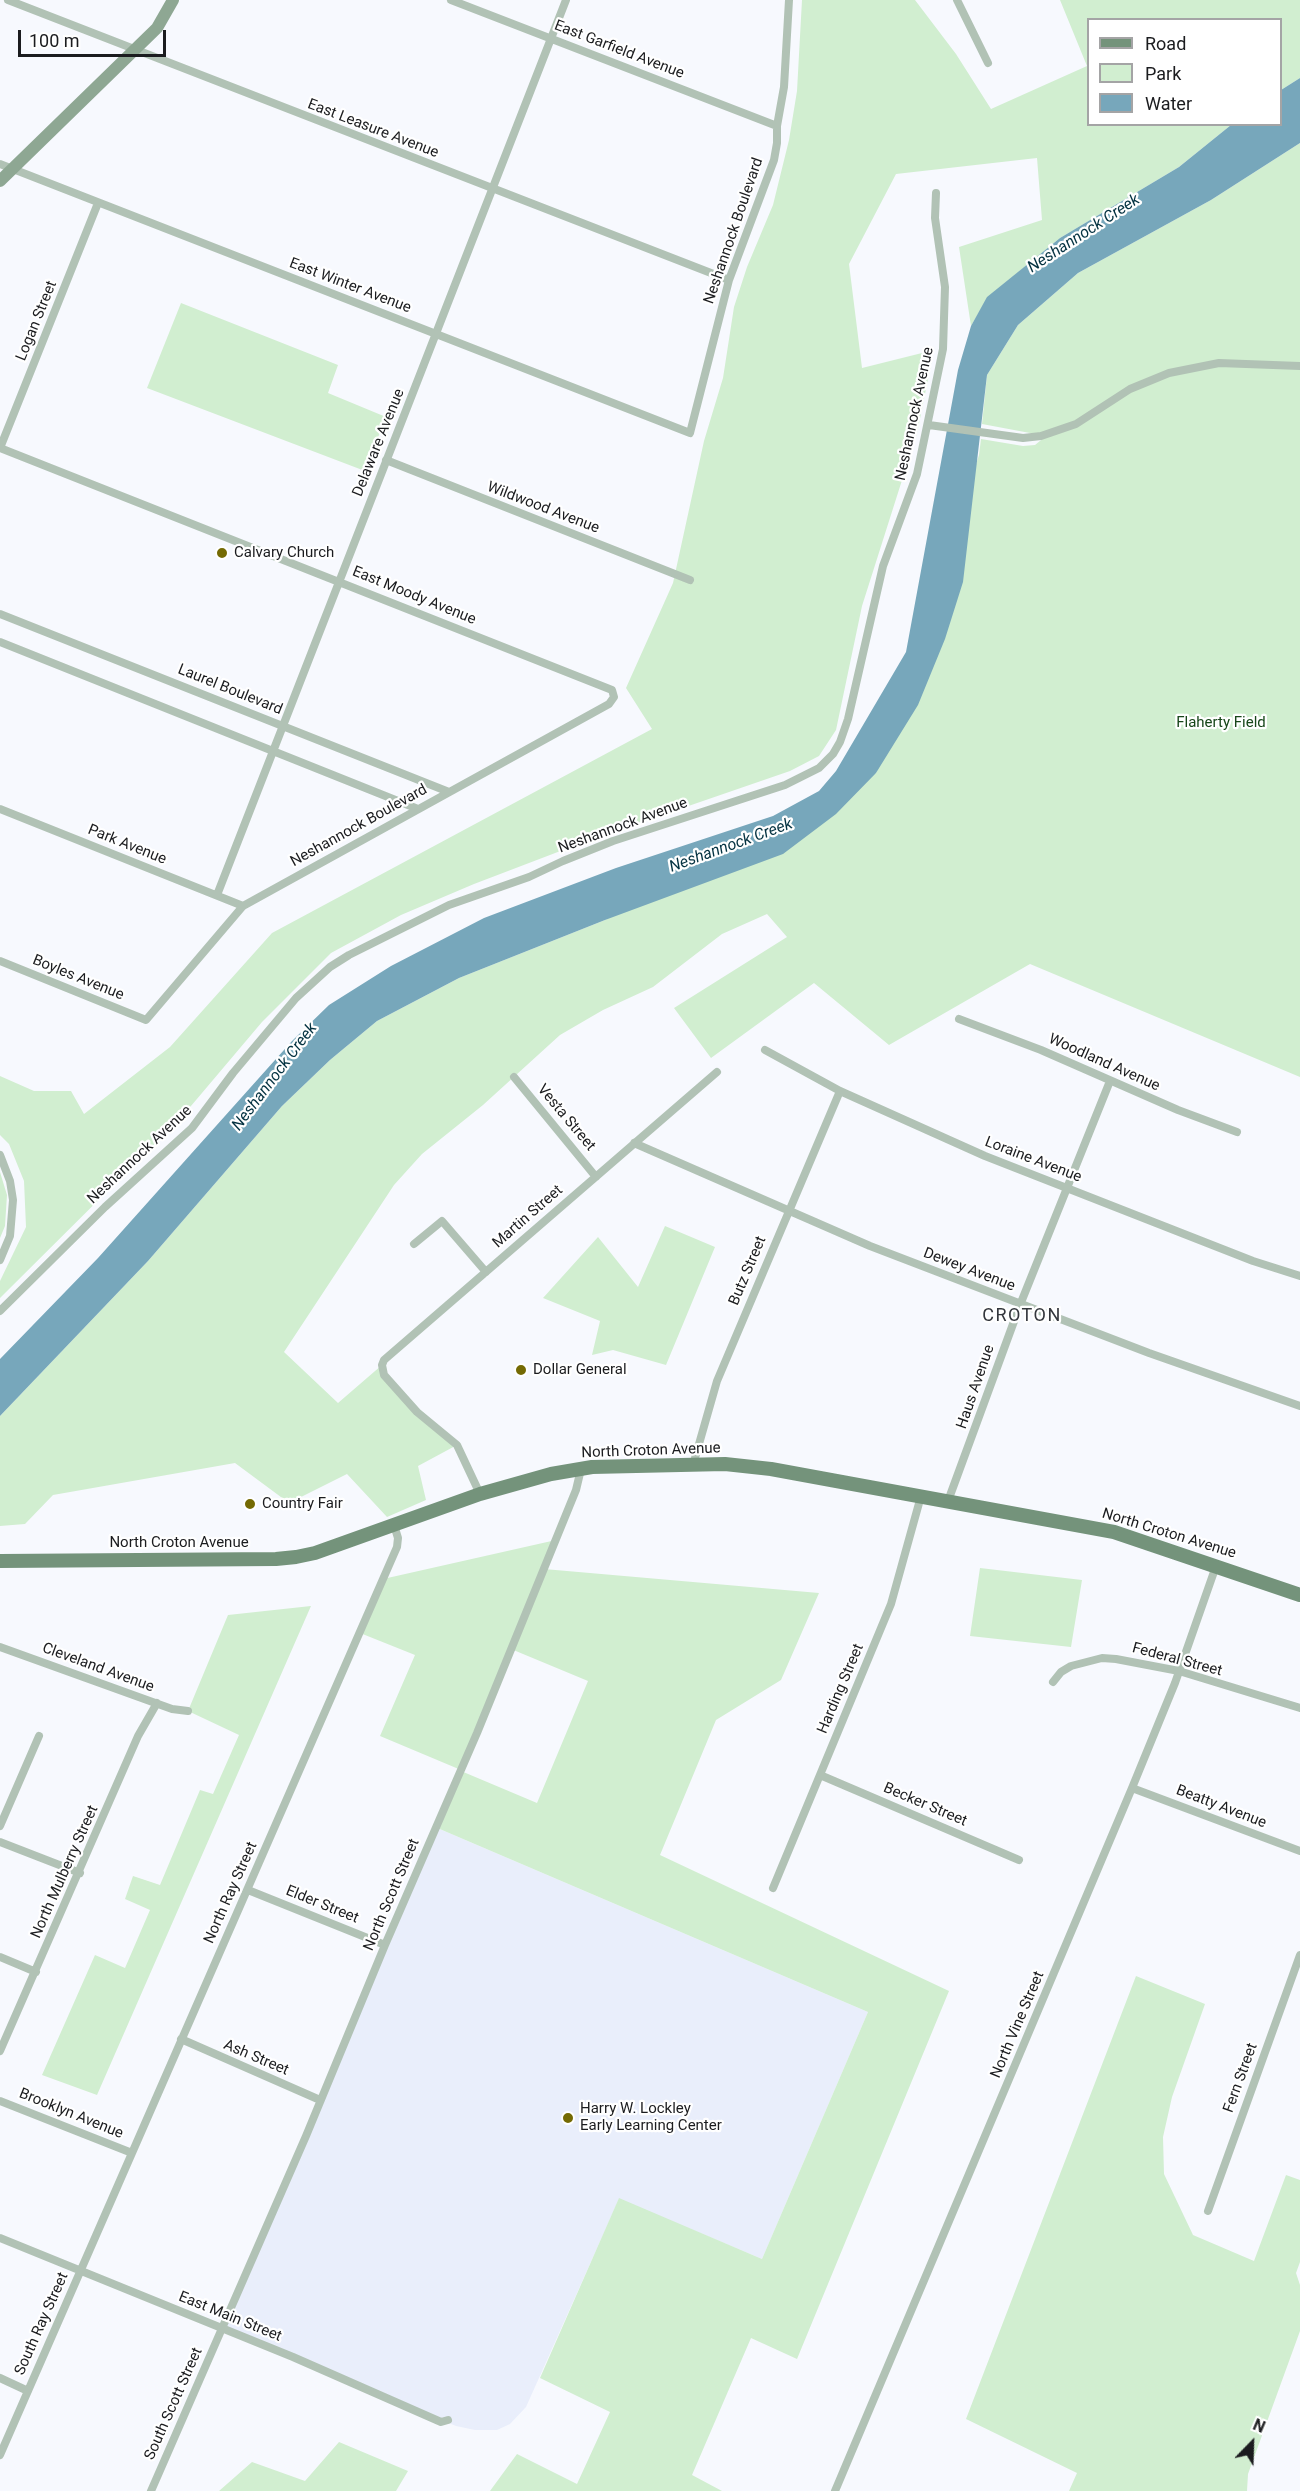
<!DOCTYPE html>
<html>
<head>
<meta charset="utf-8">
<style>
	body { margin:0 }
	#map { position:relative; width:1300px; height:2491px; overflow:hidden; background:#f7f9fe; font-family:Roboto,sans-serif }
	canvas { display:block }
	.legend { position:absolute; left:1087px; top:18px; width:195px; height:108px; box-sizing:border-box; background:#fff; border:2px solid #a4a4a5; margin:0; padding:8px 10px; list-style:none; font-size:18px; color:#1b1c1f }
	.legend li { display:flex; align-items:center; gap:12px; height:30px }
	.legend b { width:30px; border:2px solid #a4a4a5 }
	.north { position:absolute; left:1222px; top:2413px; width:60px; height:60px; -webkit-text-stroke:4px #fff; paint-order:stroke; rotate:23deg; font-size:16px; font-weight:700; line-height:24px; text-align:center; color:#1b1c1f }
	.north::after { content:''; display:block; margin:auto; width:21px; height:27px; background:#1b1c1f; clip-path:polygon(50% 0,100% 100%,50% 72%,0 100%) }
	.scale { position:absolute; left:18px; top:30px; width:148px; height:27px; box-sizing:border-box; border:3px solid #1b1c1f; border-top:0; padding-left:8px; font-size:18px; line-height:21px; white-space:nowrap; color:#1b1c1f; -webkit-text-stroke:4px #fff; paint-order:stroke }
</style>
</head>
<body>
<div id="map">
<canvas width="1300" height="2491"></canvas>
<ul class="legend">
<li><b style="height:8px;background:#74937b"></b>Road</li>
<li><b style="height:16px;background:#d1eed0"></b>Park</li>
<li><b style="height:16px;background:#77a7bb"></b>Water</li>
</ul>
<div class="north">N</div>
<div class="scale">100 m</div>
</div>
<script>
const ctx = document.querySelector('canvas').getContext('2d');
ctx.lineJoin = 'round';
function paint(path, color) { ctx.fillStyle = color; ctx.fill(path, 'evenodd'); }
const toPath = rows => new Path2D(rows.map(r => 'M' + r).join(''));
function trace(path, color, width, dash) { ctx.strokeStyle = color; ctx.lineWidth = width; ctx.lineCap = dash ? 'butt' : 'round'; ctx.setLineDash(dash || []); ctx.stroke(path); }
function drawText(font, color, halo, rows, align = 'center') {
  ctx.font = font + ' Roboto,sans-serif'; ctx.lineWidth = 4.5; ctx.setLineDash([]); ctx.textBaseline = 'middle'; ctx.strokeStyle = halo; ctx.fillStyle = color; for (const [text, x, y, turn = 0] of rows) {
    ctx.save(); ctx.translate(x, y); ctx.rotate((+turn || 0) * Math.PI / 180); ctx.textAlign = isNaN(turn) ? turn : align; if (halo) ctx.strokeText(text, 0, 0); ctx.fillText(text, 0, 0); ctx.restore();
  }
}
const built = toPath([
	[435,1827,868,2012,762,2259,619,2199,526,2407,510,2424,497,2430,475,2430,456,2426,222,2329]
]);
const green = toPath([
	[802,0,915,0,956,54,991,109,1087,66,1060,0,1300,0,1300,78,1281,90,1280,20,1088,20,1088,124,1231,125,1179,167,1060,238,988,297,971,326,959,247,1042,220,1037,158,896,174,849,264,862,368,934,350,917,433,862,606,836,730,819,756,790,771,584,842,474,884,401,915,331,953,262,1022,180,1119,0,1298,0,1281,26,1227,24,1181,9,1144,0,1135,0,1076,34,1091,71,1091,84,1114,170,1047,272,933,652,729,626,688,673,583,704,441,723,378,734,307,747,267,773,205,789,140,797,91],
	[1300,143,1300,1077,1030,964,889,1045,814,983,711,1058,674,1008,787,937,767,914,722,934,653,987,603,1010,560,1035,483,1105,422,1154,394,1185,284,1352,338,1403,382,1365,384,1375,457,1445,418,1466,426,1500,387,1517,347,1474,289,1503,235,1463,53,1495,25,1524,0,1526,0,1416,148,1261,282,1106,330,1060,377,1021,459,978,605,920,876,773,979,455,981,439,1023,446,1035,445,1046,436,982,424,987,375,1018,325,1078,273,1211,200],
	[181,303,338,365,328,393,386,417,365,471,147,388],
	[0,1172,7,1195,5,1226,0,1238],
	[665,1226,715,1247,666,1365,613,1350,592,1355,600,1321,543,1298,598,1237,638,1287],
	[556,1540,544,1569,819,1593,781,1680,716,1720,660,1855,949,1991,797,2359,751,2338,692,2475,722,2491,490,2491,517,2454,577,2484,610,2412,540,2378,619,2198,762,2259,868,2012,435,1827,461,1770,380,1736,415,1655,360,1633,383,1579],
	[511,1649,588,1681,537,1803,461,1771],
	[980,1568,1082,1580,1071,1647,970,1636],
	[311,1606,97,2095,42,2075,95,1955,125,1968,150,1910,125,1899,133,1876,160,1885,200,1790,213,1794,239,1735,188,1711,228,1615],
	[1136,1976,1205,2004,1172,2097,1163,2137,1164,2174,1193,2235,1254,2261,1286,2175,1300,2180,1300,2262,1296,2273,1300,2285,1300,2331,1248,2474,1247,2491,1069,2491,1077,2473,966,2419],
	[339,2442,408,2471,396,2491,219,2491,252,2462,305,2481]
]);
const water = toPath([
	[1300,78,1300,143,1211,200,1078,273,1018,325,987,375,963,582,945,639,918,705,876,773,836,814,783,854,605,920,459,978,377,1021,330,1060,282,1106,148,1261,0,1416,0,1359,98,1258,292,1041,329,1005,391,966,484,918,616,868,773,816,819,791,836,771,906,652,958,370,971,326,987,297,1060,238,1179,167,1231,125,1280,124,1281,90]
]);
const street = toPath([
	[8,0,729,280],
	[451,0,777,126],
	[957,0,988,63],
	[0,164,690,433,729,280,774,160,777,143,777,126,784,87,789,0],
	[929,425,1023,438,1041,436,1076,424,1130,389,1169,373,1219,363,1300,366],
	[0,448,612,690,614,697,609,704,243,906,146,1020,0,961],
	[0,448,98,203],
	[386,460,690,580],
	[0,614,449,792],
	[0,642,418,809],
	[0,809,243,906],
	[217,895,566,0],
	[959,1019,1041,1050,1178,1110,1237,1132],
	[765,1050,840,1091,985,1156,1253,1261,1300,1276],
	[514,1077,596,1177],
	[634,1143,870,1246,1149,1353,1300,1406],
	[0,1155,10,1181,13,1200,10,1236,0,1260],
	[414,1244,442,1221,486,1272],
	[0,1311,105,1207,192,1128,233,1073,296,998,330,967,349,955,449,905,529,877,563,861,613,841,785,785,819,768,833,754,840,742,848,719,883,566,917,474,943,349,945,287,935,218,936,193],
	[693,1465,717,1381,840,1091],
	[480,1494,457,1445,417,1412,384,1375,382,1365,384,1360,717,1072],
	[948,1501,1020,1305,1110,1081],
	[0,1647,172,1709,188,1711],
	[1053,1682,1061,1672,1071,1666,1102,1658,1116,1659,1179,1671,1300,1708],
	[820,1775,1019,1860],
	[1132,1788,1300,1851],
	[0,1826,39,1736],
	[0,1842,80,1873],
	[773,1888,891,1604,921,1496],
	[248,1890,385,1945],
	[0,1957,36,1972],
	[181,2039,320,2100],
	[0,2051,138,1736,157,1703],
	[0,2101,132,2153],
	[1208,2211,1300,1955],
	[0,2238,293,2357,441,2422,448,2420],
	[0,2378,28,2391],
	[0,2455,397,1547,398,1538,394,1525],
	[151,2491,306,2136,385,1945,477,1733,576,1490,581,1469],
	[835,2491,1132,1788,1175,1683,1216,1566]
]);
const secondary = toPath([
	[0,181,157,28,173,0]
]);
const primary = toPath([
	[0,1561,276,1559,296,1557,315,1553,480,1494,551,1474,592,1467,725,1464,771,1469,1114,1532,1300,1595]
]);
const markers = [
	[222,553,6,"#746a03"],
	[521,1370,6,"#746a03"],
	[250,1504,6,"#746a03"],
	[568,2118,6,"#746a03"]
];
const streetNames = [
	["East Garfield Avenue",619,50,21],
	["East Leasure Avenue",373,129,21],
	["Neshannock Boulevard",734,231,-71],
	["East Winter Avenue",350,286,21],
	["Logan Street",37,321,-68],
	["Neshannock Avenue",915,414,-78],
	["Delaware Avenue",379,443,-68],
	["Wildwood Avenue",543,508,21],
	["East Moody Avenue",414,596,22],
	["Laurel Boulevard",230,690,22],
	["Neshannock Boulevard",359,826,-29],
	["Neshannock Avenue",623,826,-20],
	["Park Avenue",127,845,22],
	["Boyles Avenue",78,978,22],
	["Woodland Avenue",1104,1063,24],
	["Vesta Street",566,1118,50],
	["Neshannock Avenue",140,1155,-43],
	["Loraine Avenue",1033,1160,21],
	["Martin Street",528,1217,-41],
	["Dewey Avenue",969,1270,21],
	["Butz Street",748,1271,-67],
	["Haus Avenue",976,1387,-71],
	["North Croton Avenue",651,1451,-2],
	["North Croton Avenue",1169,1534,17],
	["North Croton Avenue",179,1543],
	["Federal Street",1177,1660,15],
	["Cleveland Avenue",98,1668,20],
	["Harding Street",841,1689,-67],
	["Becker Street",925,1805,23],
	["Beatty Avenue",1221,1807,21],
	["North Mulberry Street",65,1872,-66],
	["North Ray Street",231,1893,-66],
	["North Scott Street",392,1895,-67],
	["Elder Street",322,1905,22],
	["North Vine Street",1018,2025,-67],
	["Ash Street",256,2058,23],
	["Fern Street",1241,2078,-70],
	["Brooklyn Avenue",71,2114,22],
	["East Main Street",230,2317,22],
	["South Ray Street",42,2324,-66],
	["South Scott Street",174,2404,-66]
];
const poiNames = [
	["Calvary Church",234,553],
	["Dollar General",533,1370],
	["Country Fair",262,1504],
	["Harry W. Lockley",580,2109],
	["Early Learning Center",580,2126]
];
const parkNames = [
	["Flaherty Field",1221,723]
];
const waterNames = [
	["Neshannock Creek",1084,234,-33],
	["Neshannock Creek",731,846,-20],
	["Neshannock Creek",275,1077,-53]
];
const quarterNames = [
	["CROTON",1022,1316]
];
paint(built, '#e9eefb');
paint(green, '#d1eed0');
paint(water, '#77a7bb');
trace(street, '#b1c2b5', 8);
trace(secondary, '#8ea793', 12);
trace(primary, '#74937b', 14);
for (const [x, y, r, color] of markers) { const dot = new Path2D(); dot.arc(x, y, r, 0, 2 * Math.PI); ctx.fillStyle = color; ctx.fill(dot); trace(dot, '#fff', 2); }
drawText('15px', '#1b1c1f', '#fff', streetNames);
drawText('15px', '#1b1c1f', '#fff', poiNames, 'left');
drawText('15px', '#174619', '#fff', parkNames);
drawText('italic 16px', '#043241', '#fff', waterNames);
ctx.letterSpacing = '1.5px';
drawText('18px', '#34373d', '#fff', quarterNames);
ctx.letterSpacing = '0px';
</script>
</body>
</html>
